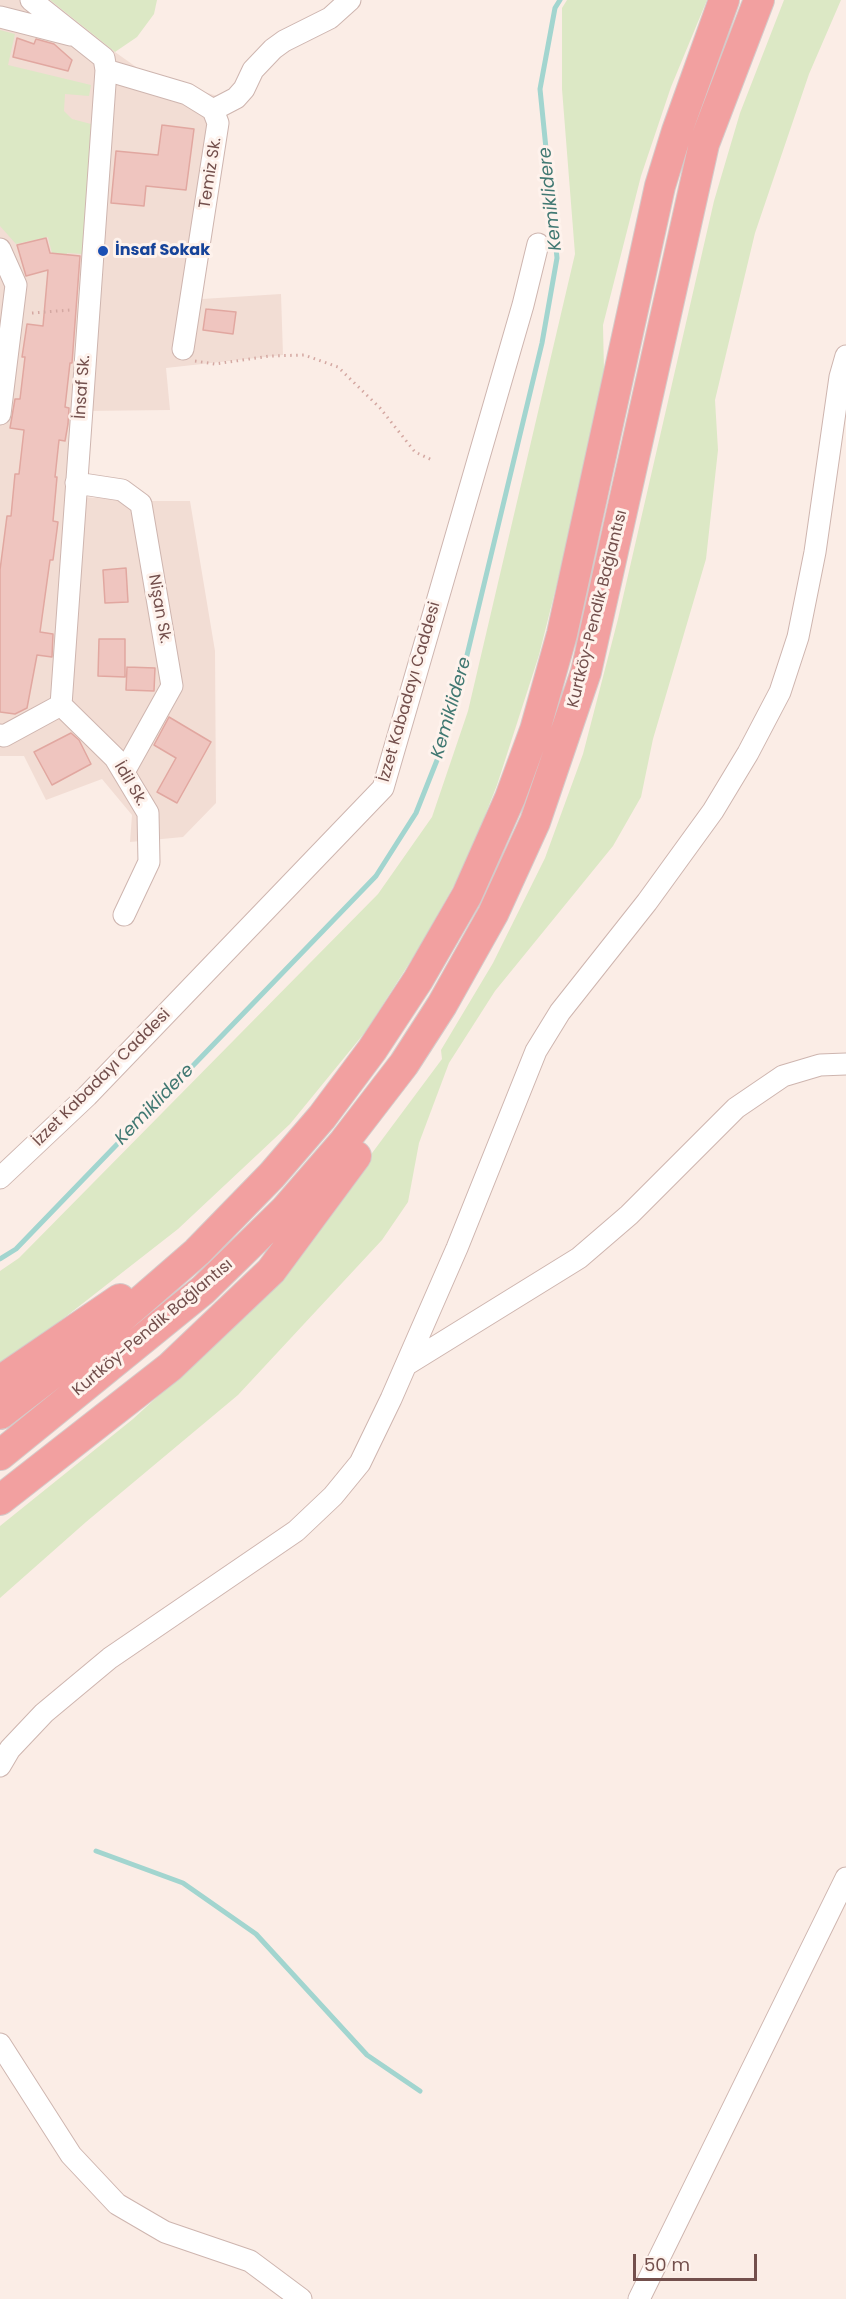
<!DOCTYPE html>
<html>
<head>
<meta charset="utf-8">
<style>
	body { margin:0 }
	#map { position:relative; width:846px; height:2299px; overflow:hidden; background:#fbede6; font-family:Poppins,sans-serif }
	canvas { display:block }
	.scale { position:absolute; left:633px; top:2254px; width:124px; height:27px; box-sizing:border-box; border:3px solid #734f4c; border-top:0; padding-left:8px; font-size:18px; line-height:21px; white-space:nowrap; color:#734f4c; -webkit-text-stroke:4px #fef2ec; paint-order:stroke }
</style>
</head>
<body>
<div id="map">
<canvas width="846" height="2299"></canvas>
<div class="scale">50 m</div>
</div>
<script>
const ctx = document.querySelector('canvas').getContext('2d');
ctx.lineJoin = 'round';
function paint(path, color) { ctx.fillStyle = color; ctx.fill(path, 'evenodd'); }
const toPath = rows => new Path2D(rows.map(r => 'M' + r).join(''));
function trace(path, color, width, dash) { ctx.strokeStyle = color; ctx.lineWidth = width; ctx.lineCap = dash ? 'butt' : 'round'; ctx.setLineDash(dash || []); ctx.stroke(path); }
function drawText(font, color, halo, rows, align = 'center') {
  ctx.font = font + ' Poppins,sans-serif'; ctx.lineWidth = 6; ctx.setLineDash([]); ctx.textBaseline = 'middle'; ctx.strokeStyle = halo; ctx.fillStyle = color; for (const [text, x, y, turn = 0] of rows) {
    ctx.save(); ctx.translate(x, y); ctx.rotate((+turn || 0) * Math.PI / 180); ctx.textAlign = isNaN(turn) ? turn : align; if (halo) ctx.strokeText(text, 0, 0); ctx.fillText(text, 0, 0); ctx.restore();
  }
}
const residential = toPath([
	[0,0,50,0,115,52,146,74,227,99,202,299,281,294,283,355,166,368,170,410,84,411,82,497,146,501,190,501,215,651,216,803,183,837,130,842,132,815,102,779,46,800,24,756,0,756]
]);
const green = toPath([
	[50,0,157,0,154,14,137,37,115,52],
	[567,0,707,0,671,87,641,176,603,325,604,372,576,508,539,655,497,785,466,864,419,948,366,1031,290,1124,178,1229,0,1368,0,1271,19,1258,378,894,432,817,468,711,575,254,562,89,562,8],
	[784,0,841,0,809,74,755,233,715,400,718,450,706,559,653,739,641,797,613,846,495,991,449,1063,419,1143,408,1202,382,1240,238,1395,86,1522,0,1598,0,1526,133,1419,262,1301,442,1059,441,1050,493,963,545,858,583,754,618,619,714,201,740,113],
	[0,30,15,34,8,65,91,85,89,96,65,94,64,111,72,119,91,124,83,254,67,253,65,268,56,269,48,237,16,244,0,226]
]);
const stream = toPath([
	[0,1259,16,1249,376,876,416,813,449,730,542,343,557,258,540,89,555,8,560,0],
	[96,1851,183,1883,256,1934,367,2055,420,2091]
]);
const building = toPath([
	[17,38,34,44,36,39,54,44,72,60,68,71,13,57,17,38],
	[162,125,194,129,186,190,146,186,144,206,111,203,116,151,158,155,162,125],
	[46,238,50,253,80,256,72,363,70,363,65,407,69,408,68,424,65,441,59,440,55,477,57,477,53,521,58,522,53,560,50,560,40,632,53,634,52,657,37,655,27,708,15,714,0,712,0,570,7,516,11,516,15,474,19,474,24,430,10,428,15,399,20,399,25,357,22,357,27,324,43,326,48,270,26,276,17,245,46,238],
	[206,309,236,312,233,334,203,330,206,309],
	[126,568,128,602,105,603,103,570,126,568],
	[99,639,125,639,125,677,98,676,99,639],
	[127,667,155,668,154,691,126,690,127,667],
	[169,717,211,742,177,803,157,792,176,758,154,745,169,717],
	[71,733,79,740,91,764,52,785,34,752,71,733]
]);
const path = toPath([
	[32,313,70,310],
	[195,361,215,364,270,356,304,355,338,367,380,408,415,452,432,460]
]);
const minor = toPath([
	[31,0,104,58,106,70,61,705],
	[0,17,71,35],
	[106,70,187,94,213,110,218,123,183,349],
	[213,110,236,98,244,89,253,70,273,49,284,41,330,18,350,0],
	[0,249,16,285,0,414],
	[76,483,122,490,141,504,172,686,124,772],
	[61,705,115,758,148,813,149,862,124,915],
	[0,735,4,736,61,705],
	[0,1178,87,1096,383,788,523,305,538,244],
	[406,1365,579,1258,629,1215,736,1108,783,1076,820,1065,846,1064],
	[0,1766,10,1749,44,1713,110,1658,296,1531,333,1496,360,1463,391,1399,457,1248,536,1051,560,1012,647,902,713,811,748,753,780,692,798,637,815,552,840,377,846,356],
	[0,2044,71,2155,117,2204,165,2232,250,2261,301,2299],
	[639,2299,846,1878]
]);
const highway = toPath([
	[0,1381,120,1299],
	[0,1414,91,1344,197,1252,272,1175,322,1117,372,1050,418,980,467,895,510,798,535,730,562,634,660,186,677,131,724,0],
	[0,1455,203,1290,285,1210,344,1142,404,1064,442,1005,493,914,535,822,586,672,704,144,759,0],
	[0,1500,170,1367,271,1271,356,1156]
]);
const markers = [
	[103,251,6,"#1a4fb4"]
];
const streetNames = [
	["Temiz Sk.",211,173,-81],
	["İnsaf Sk.",83,387,-86],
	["Nişan Sk.",159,609,80],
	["Kurtköy-Pendik Bağlantısı",598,609,-76],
	["İzzet Kabadayı Caddesi",410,692,-74],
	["İdil Sk.",130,784,59],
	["İzzet Kabadayı Caddesi",102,1078,-45],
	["Kurtköy-Pendik Bağlantısı",153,1328,-40]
];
const transitNames = [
	["İnsaf Sokak",115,251]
];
const waterNames = [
	["Kemiklidere",551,199,-96],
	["Kemiklidere",452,708,-74],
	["Kemiklidere",155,1105,-46]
];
paint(residential, '#f2ddd4');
paint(green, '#dce8c5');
trace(stream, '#a2d5cf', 5);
paint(building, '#efc5bf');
trace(building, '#e1a7a0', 1.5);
trace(minor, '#ceb5af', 23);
trace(highway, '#d5cac9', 32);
trace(path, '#d4a8a2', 3, [1.5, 4.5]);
trace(minor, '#fff', 21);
trace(highway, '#f2a0a0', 30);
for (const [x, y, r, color] of markers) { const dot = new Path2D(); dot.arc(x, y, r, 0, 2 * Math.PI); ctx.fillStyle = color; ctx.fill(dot); trace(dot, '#fef2ec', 2); }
drawText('16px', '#734f4c', '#fef2ec', streetNames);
drawText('bold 16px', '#164399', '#fef2ec', transitNames, 'left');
drawText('italic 18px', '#407872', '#fef2ec', waterNames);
</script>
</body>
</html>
